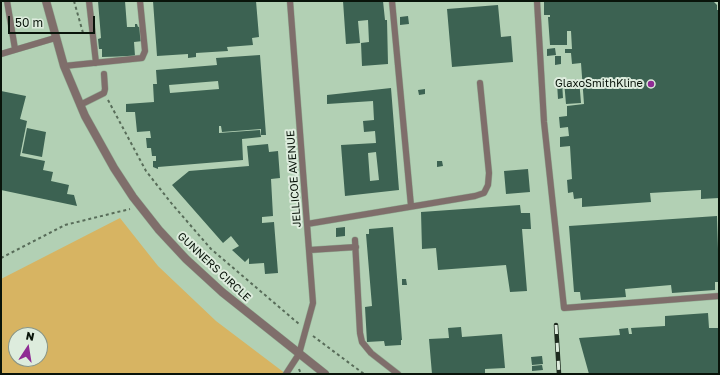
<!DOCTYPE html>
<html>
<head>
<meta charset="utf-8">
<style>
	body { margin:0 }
	#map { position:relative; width:720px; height:375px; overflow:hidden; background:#b2d0b4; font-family:"Golos Text",sans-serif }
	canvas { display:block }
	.frame { position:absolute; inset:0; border:2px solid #09140a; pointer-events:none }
	.north { position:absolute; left:8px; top:327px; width:40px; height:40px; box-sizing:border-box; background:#ddecdd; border:1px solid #889689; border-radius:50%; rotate:12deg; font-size:11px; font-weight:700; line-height:16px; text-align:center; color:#09140a }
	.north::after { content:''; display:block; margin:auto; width:14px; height:18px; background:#8f2c94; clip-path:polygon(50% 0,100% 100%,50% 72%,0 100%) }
	.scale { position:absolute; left:8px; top:16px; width:87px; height:18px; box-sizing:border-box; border:2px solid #09140a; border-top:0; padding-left:5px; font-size:12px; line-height:14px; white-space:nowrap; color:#09140a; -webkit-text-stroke:3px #ddecdd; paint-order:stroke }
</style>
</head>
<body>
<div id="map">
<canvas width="720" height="375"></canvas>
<div class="frame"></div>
<div class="north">N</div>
<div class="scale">50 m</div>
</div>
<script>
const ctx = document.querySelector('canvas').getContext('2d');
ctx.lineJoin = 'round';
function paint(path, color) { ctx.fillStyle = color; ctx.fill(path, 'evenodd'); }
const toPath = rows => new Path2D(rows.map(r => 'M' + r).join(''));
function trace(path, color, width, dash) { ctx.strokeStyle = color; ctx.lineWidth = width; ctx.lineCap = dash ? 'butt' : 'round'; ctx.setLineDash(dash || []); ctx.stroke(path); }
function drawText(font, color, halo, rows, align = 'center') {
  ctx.font = font + ' "Golos Text",sans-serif'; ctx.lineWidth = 4; ctx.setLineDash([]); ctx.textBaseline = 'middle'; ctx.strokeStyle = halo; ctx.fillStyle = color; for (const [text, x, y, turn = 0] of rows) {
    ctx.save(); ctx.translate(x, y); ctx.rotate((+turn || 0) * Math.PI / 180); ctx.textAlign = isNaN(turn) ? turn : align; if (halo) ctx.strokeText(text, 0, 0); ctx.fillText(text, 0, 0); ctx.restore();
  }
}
const green = toPath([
	[120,218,158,266,216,321,286,374,4,374,1,372,1,279],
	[16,335,40,335,40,359,16,359]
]);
const building = toPath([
	[98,1,125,1,127,27,135,27,135,24,137,24,138,27,142,26,143,41,134,42,135,56,102,57,102,49,99,49,98,39,101,38],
	[153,1,256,1,259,37,252,38,253,45,227,47,228,51,196,53,196,57,188,58,188,54,157,56],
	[343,1,383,1,385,20,387,20,388,64,362,66,361,43,369,42,368,20,358,21,360,43,346,44],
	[544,1,713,1,717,5,717,10,719,10,719,198,701,199,701,190,650,193,651,202,582,207,582,198,574,199,573,192,568,193,567,180,572,179,570,146,560,147,560,137,569,136,568,127,560,128,559,117,567,116,567,106,584,104,581,63,572,64,571,53,565,53,565,49,572,49,571,31,567,31,567,45,550,45,548,17,550,17,550,15,544,15],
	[498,5,501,37,511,36,513,62,452,67,447,9],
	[408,16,409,24,400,25,400,17],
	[555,48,556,55,547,56,547,49],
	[260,55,266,135,261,135,261,129,222,132,221,126,219,126,219,133,260,130,261,137,242,139,243,160,158,167,158,169,153,167,153,161,156,161,156,156,152,156,151,148,147,148,146,138,151,138,150,131,137,132,135,112,126,112,126,104,154,102,153,84,157,84,156,70,217,65,216,58],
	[218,81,219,89,170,93,169,85],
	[555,56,561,56,561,64,555,65],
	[579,79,581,103,566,104,564,81],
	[562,82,563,98,558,99,557,83],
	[391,88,399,190,345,196,341,145,376,143,375,131,364,132,363,121,374,120,373,101,327,104,327,95],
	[376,152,379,180,370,181,368,153],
	[425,89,425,94,419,95,418,90],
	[1,91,26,96,20,119,27,121,20,156,45,161,43,170,53,172,51,181,69,185,67,194,74,195,77,206,1,190],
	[27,128,46,132,42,157,22,153],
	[268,144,269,152,278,151,280,178,271,179,273,216,262,217,262,223,274,222,278,273,265,274,264,263,249,264,249,258,245,262,232,250,239,246,231,236,223,243,172,185,189,171,249,166,247,146],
	[437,161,442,161,443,166,437,167],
	[528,169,530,192,506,194,504,171],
	[520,205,521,213,530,213,531,229,522,229,527,291,510,292,506,265,438,270,436,248,422,249,421,212],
	[717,216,719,282,715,282,715,290,672,293,671,285,625,289,626,297,581,300,580,292,574,292,569,226],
	[345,227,345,236,336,237,336,228],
	[393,227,402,340,401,340,401,345,385,346,384,341,367,342,365,307,372,306,366,234,369,234,369,229],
	[402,279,406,279,407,285,402,285],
	[708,313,709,328,719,328,719,374,589,374,579,338,620,335,619,329,628,328,629,334,632,334,631,328,665,326,665,316],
	[461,327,462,337,502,334,505,368,485,369,485,373,483,374,432,374,429,339,449,338,448,328],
	[542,356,543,364,532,365,531,357],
	[542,365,543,370,532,371,532,366]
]);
const path = toPath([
	[74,1,83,33],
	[108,100,146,171,172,204,211,249,299,324],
	[1,258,65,225,130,209],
	[313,336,364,374],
	[299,369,301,374]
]);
const service = toPath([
	[7,1,15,49],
	[89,1,96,63],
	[392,1,411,206],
	[537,1,544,122,564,308,719,296],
	[1,54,55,38],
	[64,66,142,58,145,51,140,1],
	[80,105,104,93,105,89,104,74],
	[307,224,475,196,484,193,488,185,489,173,480,83],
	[355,240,360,333,362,342,371,353,398,374],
	[310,250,356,247],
	[286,374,299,354,313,303,290,1]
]);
const minor = toPath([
	[46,1,64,66,85,116,114,168,133,197,159,230,186,259,222,292,325,374]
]);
const rail = toPath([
	[556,325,559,374]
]);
const markers = [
	[651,84,4,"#8f2c94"]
];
const poiNames = [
	["GlaxoSmithKline",643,84]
];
const streetNames = [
	["JELLICOE AVENUE",294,179,-94],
	["GUNNERS CIRCLE",214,267,43]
];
paint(green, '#d7b462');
paint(building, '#3c6252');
trace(service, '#94ae95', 7);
trace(minor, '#94ae95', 9);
trace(path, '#586c59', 2, [3, 3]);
trace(service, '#7f6e6b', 6);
trace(minor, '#7f6e6b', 8);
trace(rail, '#1e2b1f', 4.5);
trace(rail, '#ddecdd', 3, [9]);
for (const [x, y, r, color] of markers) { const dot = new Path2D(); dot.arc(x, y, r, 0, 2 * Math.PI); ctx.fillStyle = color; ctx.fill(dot); trace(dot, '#ddecdd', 1.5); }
drawText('11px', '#09140a', '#ddecdd', poiNames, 'right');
drawText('11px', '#09140a', '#ddecdd', streetNames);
</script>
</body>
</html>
